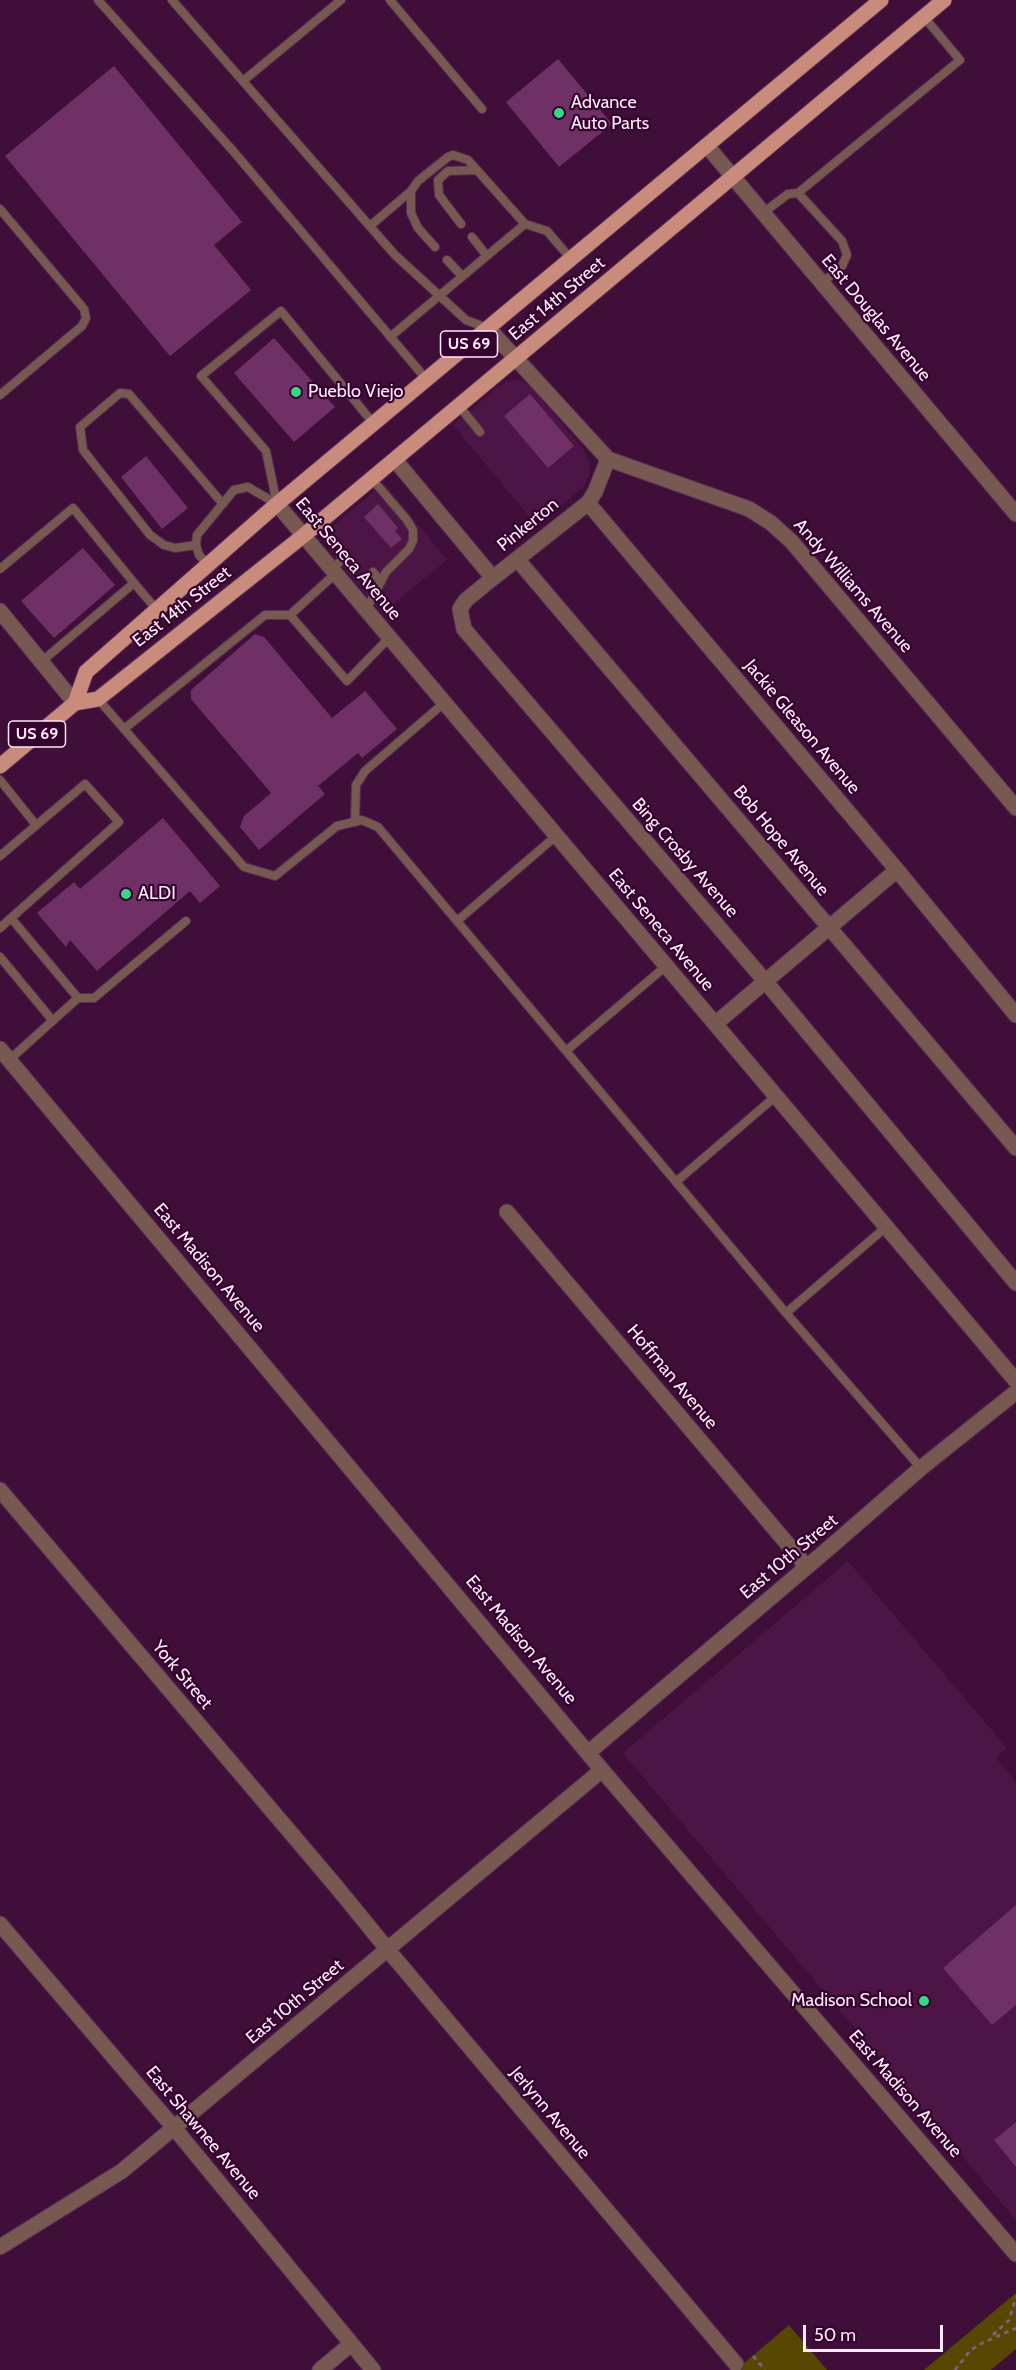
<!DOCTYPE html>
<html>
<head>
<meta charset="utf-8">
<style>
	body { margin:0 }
	#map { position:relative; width:1016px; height:2370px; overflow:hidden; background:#3f0f39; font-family:Cabin,sans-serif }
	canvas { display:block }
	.scale { position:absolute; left:803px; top:2325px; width:140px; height:27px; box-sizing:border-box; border:3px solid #fce9f8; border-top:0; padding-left:8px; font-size:18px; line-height:21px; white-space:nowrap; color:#fce9f8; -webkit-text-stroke:4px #34042e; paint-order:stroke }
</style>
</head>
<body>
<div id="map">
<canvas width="1016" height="2370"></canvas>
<div class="scale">50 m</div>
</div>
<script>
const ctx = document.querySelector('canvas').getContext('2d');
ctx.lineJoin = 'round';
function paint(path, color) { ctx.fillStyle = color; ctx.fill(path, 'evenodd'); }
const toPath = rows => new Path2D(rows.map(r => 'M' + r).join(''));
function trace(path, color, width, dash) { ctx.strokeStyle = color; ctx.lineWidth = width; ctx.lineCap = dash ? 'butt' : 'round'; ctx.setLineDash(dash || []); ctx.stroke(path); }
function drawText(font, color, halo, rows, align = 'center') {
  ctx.font = font + ' Cabin,sans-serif'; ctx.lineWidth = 4.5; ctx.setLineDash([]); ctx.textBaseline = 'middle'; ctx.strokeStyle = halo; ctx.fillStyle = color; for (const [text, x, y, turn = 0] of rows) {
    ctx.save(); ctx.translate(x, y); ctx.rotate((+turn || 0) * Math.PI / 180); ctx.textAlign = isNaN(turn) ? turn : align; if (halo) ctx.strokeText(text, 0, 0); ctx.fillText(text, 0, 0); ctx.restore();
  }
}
const built = toPath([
	[511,380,522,381,532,388,583,449,589,461,590,474,584,486,537,526,453,425,500,385],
	[384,483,447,560,382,613,330,552,327,537,335,524],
	[848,1561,1007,1748,996,1758,1016,1782,1016,2220,623,1753]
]);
const green = toPath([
	[1016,2293,1016,2349,991,2370,924,2370],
	[789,2325,827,2370,736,2370]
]);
const building = toPath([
	[558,59,612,124,559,167,506,102],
	[114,66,242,222,214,245,251,290,170,356,5,156],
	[274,338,335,407,294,442,234,373],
	[530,394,574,446,548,468,504,416],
	[146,456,188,508,162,529,121,477],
	[378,504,398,528,395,531,402,539,391,548,364,517],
	[83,548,115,585,54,638,21,601],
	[255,634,264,637,332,718,365,691,397,729,362,758,358,753,318,786,325,794,259,850,240,827,244,816,271,793,191,699,191,690],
	[163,818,220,886,200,903,190,891,97,971,70,940,66,947,37,913,74,882,80,889],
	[1016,1905,1016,2005,992,2025,943,1968],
	[1016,2122,1016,2167,994,2140]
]);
const path = toPath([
	[993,2335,1009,2320,1016,2297],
	[753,2356,765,2370],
	[955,2370,969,2352,978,2345,1016,2328]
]);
const service = toPath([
	[98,0,234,152,427,380],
	[172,0,395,255,466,320,487,328],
	[390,0,482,109],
	[243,81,341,0],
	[798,193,960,60,924,17],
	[0,209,84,309,86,318,82,326,0,395],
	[763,213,788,194,798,193,842,241,847,255,842,266,822,283],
	[461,224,439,195,438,180,448,171,477,170],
	[370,226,411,191],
	[472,237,487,256],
	[435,247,418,228,411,213,411,191,418,181,448,157,453,155,468,160,525,224,547,231,571,259],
	[447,260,462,276],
	[390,337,525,224],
	[459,406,480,432],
	[277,504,266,451,201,376,281,311,374,424],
	[196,545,175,548,164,545,150,535,83,450,80,427,120,393,129,394,223,504],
	[209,566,199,555,196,545,197,535,234,490,248,487,277,504],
	[0,569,73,508,134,583],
	[331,569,346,557],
	[373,572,381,582],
	[366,610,386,572,409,549,413,541,413,530,407,520,372,479],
	[290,615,347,681,389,638],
	[41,662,134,583,157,610],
	[98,699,244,867,275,876,337,826,362,820,378,827,786,1313,921,1468],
	[124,729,265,615,290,615,335,574],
	[0,780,36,825],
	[355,822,356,785,365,771,444,703],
	[0,856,85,784,119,822,11,918],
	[457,921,556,836],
	[0,928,11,918,78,998,9,1060],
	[0,957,53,1021],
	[78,998,94,998,186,921],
	[566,1051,666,966],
	[677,1181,776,1096],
	[786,1313,886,1227]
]);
const minor = toPath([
	[707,146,1016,514],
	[488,328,608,459,749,509,771,523,792,542,1016,808],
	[608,459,595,492,588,503,897,870,1016,1015],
	[395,460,493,578,466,600,460,609,464,629,765,981,1016,1283],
	[277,504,1016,1381],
	[517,559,1016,1148],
	[493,578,588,503],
	[0,611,75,703],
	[715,1024,897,870],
	[0,1049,602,1770,1016,2254],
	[507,1212,807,1567],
	[0,1490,335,1885,388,1950,736,2364],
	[589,1752,828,1549,921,1468,1016,1392],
	[0,1924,175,2129,373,2370],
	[0,2247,122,2171,602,1770],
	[320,2370,351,2344]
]);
const primary = toPath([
	[75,703,86,672,277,504,881,0],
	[0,766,75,703,98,699,303,536,944,0]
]);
const markers = [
	[559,113,6,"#38d880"],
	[296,392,6,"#38d880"],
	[126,894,6,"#38d880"],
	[924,2001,6,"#38d880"]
];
const shields = [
	[469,344,57],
	[37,734,57]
];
const shieldNames = [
	["US 69",469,344],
	["US 69",37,734]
];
const poiNames = [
	["Advance",571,103],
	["Auto Parts",571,124],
	["Pueblo Viejo",308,392],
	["ALDI",138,894],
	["Madison School",912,2001,"right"]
];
const streetNames = [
	["East 14th Street",557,299,-40],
	["East Douglas Avenue",876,318,50],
	["Pinkerton",528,525,-39],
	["East Seneca Avenue",348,559,50],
	["Andy Williams Avenue",853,586,49],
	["East 14th Street",182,607,-38],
	["Jackie Gleason Avenue",802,727,50],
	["Bob Hope Avenue",781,841,50],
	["Bing Crosby Avenue",685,858,49],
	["East Seneca Avenue",661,930,50],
	["East Madison Avenue",209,1268,50],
	["Hoffman Avenue",672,1377,50],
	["East 10th Street",789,1557,-40],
	["East Madison Avenue",521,1640,50],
	["York Street",182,1675,50],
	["East 10th Street",295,2002,-40],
	["East Madison Avenue",905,2094,49],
	["Jerlynn Avenue",550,2113,50],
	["East Shawnee Avenue",203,2133,50]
];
paint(built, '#4c1545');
paint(green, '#574702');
paint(building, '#6f3065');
trace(service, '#592e54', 10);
trace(minor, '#592e54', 17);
trace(primary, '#592e54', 17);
trace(path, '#825d7d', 3, [4.5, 4.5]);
trace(service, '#775952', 8);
trace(minor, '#775952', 15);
trace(primary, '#c88b7c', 15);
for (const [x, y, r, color] of markers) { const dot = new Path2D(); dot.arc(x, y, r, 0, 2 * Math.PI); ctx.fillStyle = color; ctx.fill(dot); trace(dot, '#34042e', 2); }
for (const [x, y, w] of shields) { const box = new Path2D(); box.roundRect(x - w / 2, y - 13, w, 26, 4.5); ctx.fillStyle = '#34042e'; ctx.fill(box); trace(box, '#fce9f8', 1.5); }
drawText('bold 16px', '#fce9f8', null, shieldNames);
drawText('18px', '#fce9f8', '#34042e', poiNames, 'left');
drawText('18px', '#fce9f8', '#34042e', streetNames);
</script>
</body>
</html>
